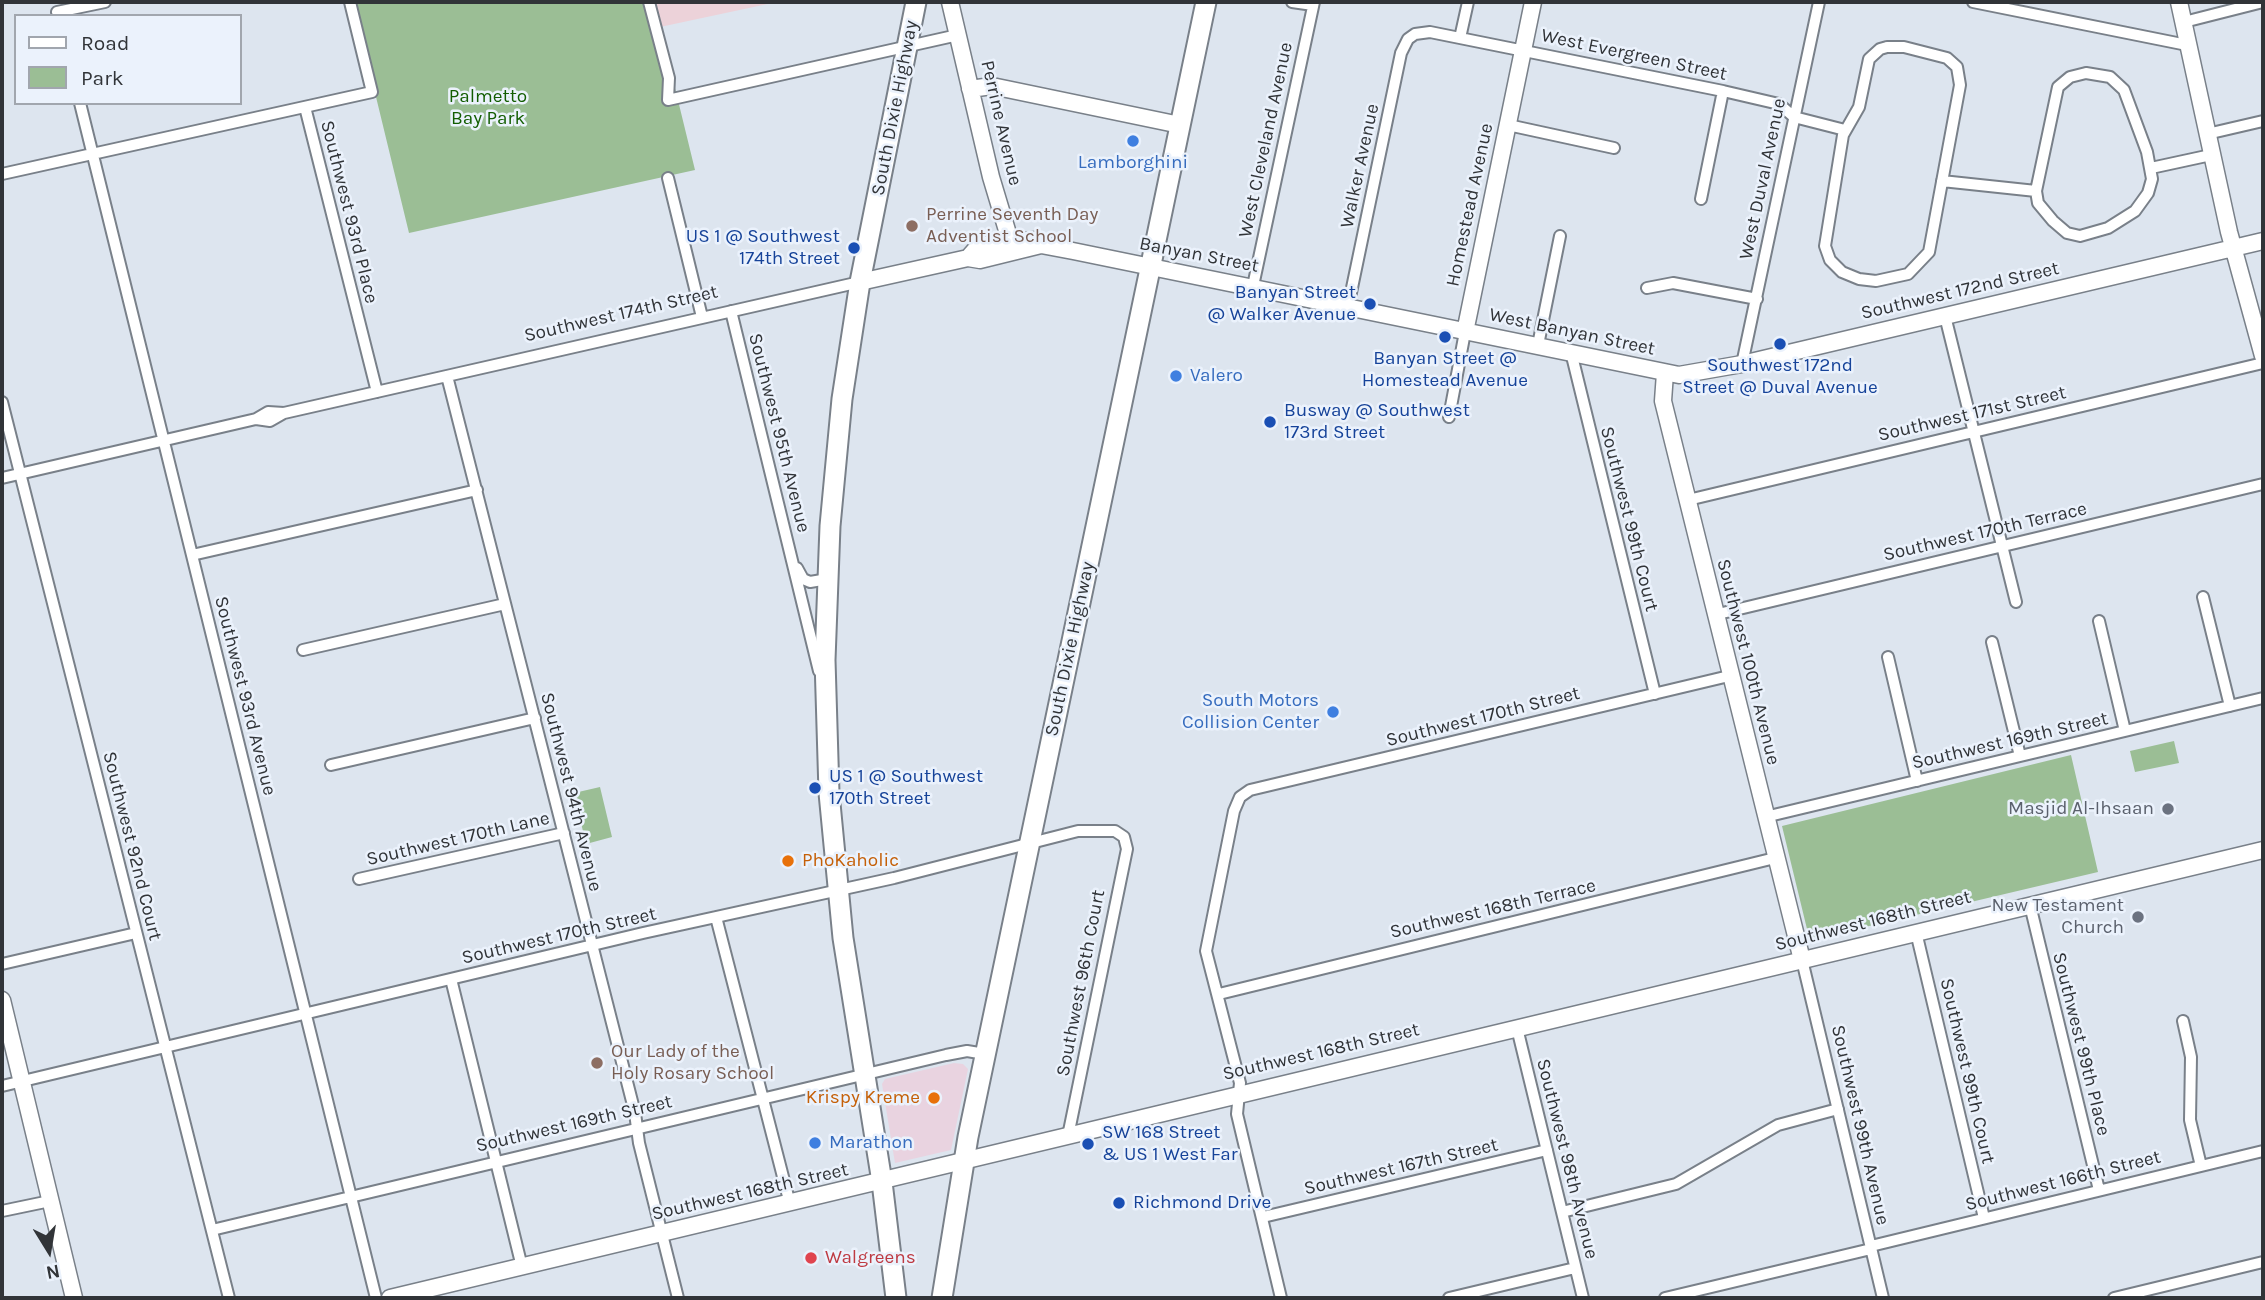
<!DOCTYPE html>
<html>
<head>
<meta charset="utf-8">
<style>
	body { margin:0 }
	#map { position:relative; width:2265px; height:1300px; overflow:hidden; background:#dde5ef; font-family:Karla,sans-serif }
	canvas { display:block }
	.frame { position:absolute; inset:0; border:4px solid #313438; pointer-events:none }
	.legend { position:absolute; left:14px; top:14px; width:228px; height:91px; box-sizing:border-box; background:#ebf2fc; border:2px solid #a1a6ae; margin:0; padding:9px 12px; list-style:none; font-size:21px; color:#313438 }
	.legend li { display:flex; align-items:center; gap:14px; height:35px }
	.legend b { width:35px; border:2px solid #a1a6ae }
	.north { position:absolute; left:14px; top:1216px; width:70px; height:70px; -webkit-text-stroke:5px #ebf2fc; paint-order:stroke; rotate:169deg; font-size:19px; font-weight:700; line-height:28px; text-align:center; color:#313438 }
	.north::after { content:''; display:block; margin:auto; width:24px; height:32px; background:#313438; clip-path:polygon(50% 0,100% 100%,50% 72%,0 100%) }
</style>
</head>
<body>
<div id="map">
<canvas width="2265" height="1300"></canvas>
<div class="frame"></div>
<ul class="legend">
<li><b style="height:9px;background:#fff"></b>Road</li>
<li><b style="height:19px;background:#9bbe95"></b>Park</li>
</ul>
<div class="north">N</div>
</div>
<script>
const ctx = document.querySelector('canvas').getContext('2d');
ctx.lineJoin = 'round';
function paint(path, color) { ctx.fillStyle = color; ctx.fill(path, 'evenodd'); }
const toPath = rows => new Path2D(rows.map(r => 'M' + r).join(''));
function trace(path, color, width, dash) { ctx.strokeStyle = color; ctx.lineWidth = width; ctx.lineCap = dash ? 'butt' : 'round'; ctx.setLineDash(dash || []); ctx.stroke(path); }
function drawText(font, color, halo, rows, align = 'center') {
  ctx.font = font + ' Karla,sans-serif'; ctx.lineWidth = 5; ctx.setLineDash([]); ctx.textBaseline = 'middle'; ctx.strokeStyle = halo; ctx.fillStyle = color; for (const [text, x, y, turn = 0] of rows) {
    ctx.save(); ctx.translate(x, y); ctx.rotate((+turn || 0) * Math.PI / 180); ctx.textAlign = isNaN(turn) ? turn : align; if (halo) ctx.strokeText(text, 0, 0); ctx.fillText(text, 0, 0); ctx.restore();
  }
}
const commercial = toPath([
	[954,1063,963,1064,968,1069,951,1150,895,1163,882,1084,885,1079]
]);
const medical = toPath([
	[654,2,777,2,660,27]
]);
const green = toPath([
	[353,2,654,2,695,170,409,233],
	[2174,741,2179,763,2135,772,2130,751],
	[2071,755,2098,872,1814,939,1807,929,1782,826],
	[600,787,612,837,586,844,574,793]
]);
const street = toPath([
	[649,2,669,78,668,100,958,35],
	[1292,2,1313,5],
	[1973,2,2187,45],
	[57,12,105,2],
	[2184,22,2263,2],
	[1460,38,1468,2],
	[1887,47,1904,47,1947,58,1957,67,1960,85,1929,252,1908,274,1876,281,1859,279,1842,272,1830,260,1825,246,1843,135,1859,107,1869,59,1880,49,1887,47],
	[2086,73,2110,77,2124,90,2147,152,2152,179,2148,193,2135,211,2108,228,2080,236,2067,233,2053,221,2038,203,2036,191,2058,87,2070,77,2086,73],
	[80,103,376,1298],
	[305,107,377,392],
	[1508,125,1614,148],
	[2207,134,2263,121],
	[2151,168,2211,155],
	[2,174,372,92,350,2],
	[668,178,702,317],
	[1942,181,2036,191],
	[1701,199,1723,91],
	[1253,286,1314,2],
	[1647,288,1673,283,1757,299],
	[1348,307,1401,53,1408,39,1415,34,1430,32,1723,91,1779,104,1794,117,1845,130],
	[731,311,819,671],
	[1945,316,2016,602],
	[1538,345,1560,236],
	[1571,352,1655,694],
	[1742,364,1819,2],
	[447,376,635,1113,639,1143,678,1298],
	[2,402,229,1298],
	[1449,417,1465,332],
	[256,419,270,421,284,413],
	[2,478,256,419,268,412,284,413,860,282],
	[1688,500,2263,363],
	[192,555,477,490],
	[797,568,803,579,810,582,822,580,827,575],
	[2203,597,2230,706],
	[1714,615,2263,484],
	[2099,621,2125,731],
	[1992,642,2020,756],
	[303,650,505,604],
	[1888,657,1917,781],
	[331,765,535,718],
	[1765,817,2263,698],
	[359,879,564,833],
	[2030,905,2099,1190],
	[716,917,790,1204],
	[1916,932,1984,1218],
	[1802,960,1883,1298],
	[2,964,136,933],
	[451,979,522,1267],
	[1219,994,1775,858],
	[2183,1021,2191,1057,2190,1120,2201,1166],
	[1517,1028,1583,1298],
	[2,1086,643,933,894,878,1078,831,1115,831,1124,837,1127,849,1068,1136],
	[2,1211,50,1201],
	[1562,1212,1676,1184,1778,1125,1838,1109],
	[1263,1217,1547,1150],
	[212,1230,946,1055,967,1051,985,1054],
	[1871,1246,2263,1151],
	[1281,1298,1237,1114,1240,1083,1206,951,1234,811,1240,797,1250,790,1729,676],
	[1449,1298,1575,1268],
	[1665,1298,1871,1249],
	[2114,1298,2263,1262]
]);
const secondary = toPath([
	[950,2,991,177,1012,247],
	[2179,2,2229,232,2263,356],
	[970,89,992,86,1180,125],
	[1041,245,980,260,968,258,975,250,992,243,1037,240,1041,245,1073,251,1679,375,1742,364,2263,241],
	[860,282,968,258],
	[1465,332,1533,2],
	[1665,373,1663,401,1802,960],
	[2,1000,74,1298],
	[390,1298,2263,850]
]);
const highway = toPath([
	[896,1298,882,1182,843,938,829,793,825,660,830,526,842,399,860,282,916,2],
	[942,1298,968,1137,1206,2]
]);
const markers = [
	[1133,141,7,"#3f7fe0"],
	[912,226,7,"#8d6e63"],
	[854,248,7,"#1a4fb4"],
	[1370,304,7,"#1a4fb4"],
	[1445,337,7,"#1a4fb4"],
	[1780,344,7,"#1a4fb4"],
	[1176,376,7,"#3f7fe0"],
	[1270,422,7,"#1a4fb4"],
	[1333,712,7,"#3f7fe0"],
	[815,788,7,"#1a4fb4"],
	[2168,809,7,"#6b7280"],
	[788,861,7,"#e8710a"],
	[2138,917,7,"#6b7280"],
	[597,1063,7,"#8d6e63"],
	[934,1098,7,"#e8710a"],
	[815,1143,7,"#3f7fe0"],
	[1088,1144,7,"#1a4fb4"],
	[1119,1203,7,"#1a4fb4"],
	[811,1258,7,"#e0444e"]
];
const streetNames = [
	["West Evergreen Street",1634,55,12],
	["South Dixie Highway",895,108,-79],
	["Perrine Avenue",1001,123,77],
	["West Cleveland Avenue",1266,140,-78],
	["Walker Avenue",1360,166,-78],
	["West Duval Avenue",1763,179,-78],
	["Homestead Avenue",1470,205,-78],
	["Southwest 93rd Place",349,212,76],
	["Banyan Street",1199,255,11],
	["Southwest 172nd Street",1960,291,-13],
	["Southwest 174th Street",621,314,-13],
	["West Banyan Street",1572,332,12],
	["Southwest 171st Street",1972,414,-13],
	["Southwest 95th Avenue",779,433,76],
	["Southwest 99th Court",1629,519,76],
	["Southwest 170th Terrace",1985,532,-13],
	["South Dixie Highway",1070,649,-78],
	["Southwest 100th Avenue",1748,662,76],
	["Southwest 93rd Avenue",245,696,76],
	["Southwest 170th Street",1483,717,-14],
	["Southwest 169th Street",2010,741,-13],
	["Southwest 94th Avenue",571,792,76],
	["Southwest 170th Lane",458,839,-13],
	["Southwest 92nd Court",132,846,76],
	["Southwest 168th Terrace",1493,909,-13],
	["Southwest 168th Street",1873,921,-14],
	["Southwest 170th Street",559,936,-13],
	["Southwest 96th Court",1081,983,-79],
	["Southwest 99th Place",2081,1044,76],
	["Southwest 168th Street",1321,1052,-13],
	["Southwest 99th Court",1967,1071,77],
	["Southwest 169th Street",574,1124,-13],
	["Southwest 99th Avenue",1860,1125,77],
	["Southwest 98th Avenue",1567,1159,76],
	["Southwest 167th Street",1401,1167,-13],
	["Southwest 166th Street",2063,1181,-14],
	["Southwest 168th Street",750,1192,-13]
];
const parkNames = [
	["Palmetto",488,97],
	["Bay Park",488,119]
];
const shopNames = [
	["Lamborghini",1133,163,"center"],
	["Valero",1190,376],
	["South Motors",1319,701,"right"],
	["Collision Center",1319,723,"right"],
	["Marathon",829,1143]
];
const educationNames = [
	["Perrine Seventh Day",926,215],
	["Adventist School",926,237],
	["Our Lady of the",611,1052],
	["Holy Rosary School",611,1074]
];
const transitNames = [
	["US 1 @ Southwest",840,237,"right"],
	["174th Street",840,259,"right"],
	["Banyan Street",1356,293,"right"],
	["@ Walker Avenue",1356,315,"right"],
	["Banyan Street @",1445,359,"center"],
	["Homestead Avenue",1445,381,"center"],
	["Southwest 172nd",1780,366,"center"],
	["Street @ Duval Avenue",1780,388,"center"],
	["Busway @ Southwest",1284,411],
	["173rd Street",1284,433],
	["US 1 @ Southwest",829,777],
	["170th Street",829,799],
	["SW 168 Street",1102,1133],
	["& US 1 West Far",1102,1155],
	["Richmond Drive",1133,1203]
];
const worshipNames = [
	["Masjid Al-Ihsaan",2154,809],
	["New Testament",2124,906],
	["Church",2124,928]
];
const foodNames = [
	["PhoKaholic",802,861],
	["Krispy Kreme",920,1098,"right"]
];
const healthNames = [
	["Walgreens",825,1258]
];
paint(commercial, '#e9d3e0');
paint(medical, '#ecd2d9');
paint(green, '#9bbe95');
trace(street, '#798089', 14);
trace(secondary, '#798089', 19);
trace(highway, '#798089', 23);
trace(street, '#fff', 10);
trace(secondary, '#fff', 16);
trace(highway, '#fff', 19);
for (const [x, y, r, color] of markers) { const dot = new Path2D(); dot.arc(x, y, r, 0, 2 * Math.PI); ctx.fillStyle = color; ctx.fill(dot); trace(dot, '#ebf2fc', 2.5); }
drawText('19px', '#313438', '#ebf2fc', streetNames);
drawText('19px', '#125d01', '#ebf2fc', parkNames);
drawText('19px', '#366cbe', '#ebf2fc', shopNames, 'left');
drawText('19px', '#785e54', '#ebf2fc', educationNames, 'left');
drawText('19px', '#164399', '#ebf2fc', transitNames, 'left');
drawText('19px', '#5b616d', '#ebf2fc', worshipNames, 'right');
drawText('19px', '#c56008', '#ebf2fc', foodNames, 'left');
drawText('19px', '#be3a42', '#ebf2fc', healthNames, 'left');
</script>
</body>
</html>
